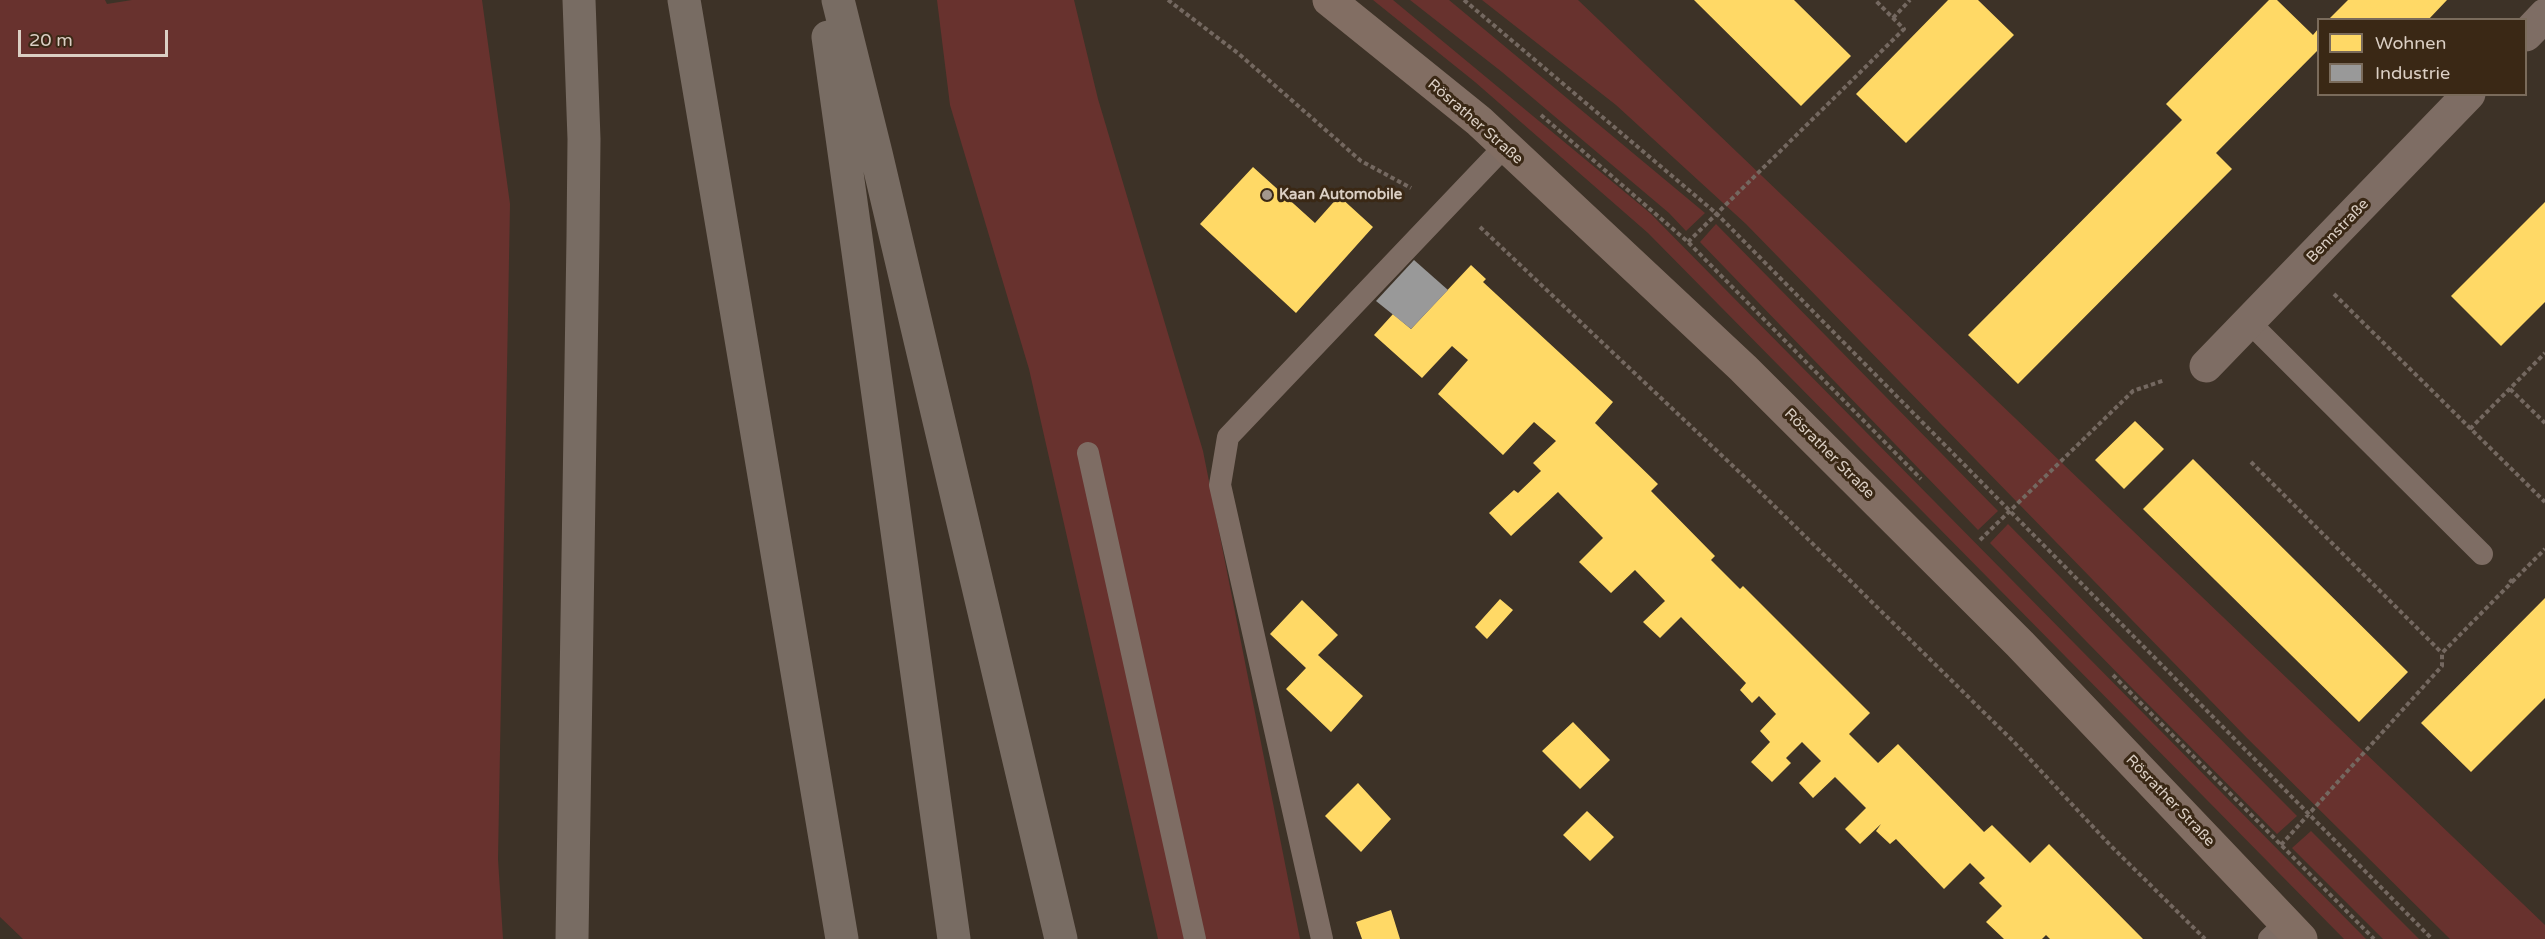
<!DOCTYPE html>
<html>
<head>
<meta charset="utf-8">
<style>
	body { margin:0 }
	#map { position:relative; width:2545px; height:939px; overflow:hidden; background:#3d3227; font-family:"Varela Round",sans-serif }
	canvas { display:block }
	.legend { position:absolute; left:2317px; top:18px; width:210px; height:78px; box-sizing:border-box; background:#3a2815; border:2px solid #7a6b5b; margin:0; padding:8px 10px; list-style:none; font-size:18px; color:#dbcfc4 }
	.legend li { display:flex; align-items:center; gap:12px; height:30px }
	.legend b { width:30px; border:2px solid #7a6b5b }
	.scale { position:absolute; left:18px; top:30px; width:150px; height:27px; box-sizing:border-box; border:3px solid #dbcfc4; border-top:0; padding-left:8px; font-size:18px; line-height:21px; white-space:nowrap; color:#dbcfc4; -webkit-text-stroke:4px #3a2815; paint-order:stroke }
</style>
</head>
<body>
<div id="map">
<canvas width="2545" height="939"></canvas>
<ul class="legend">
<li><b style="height:16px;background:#ffd966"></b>Wohnen</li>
<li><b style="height:16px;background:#999"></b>Industrie</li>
</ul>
<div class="scale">20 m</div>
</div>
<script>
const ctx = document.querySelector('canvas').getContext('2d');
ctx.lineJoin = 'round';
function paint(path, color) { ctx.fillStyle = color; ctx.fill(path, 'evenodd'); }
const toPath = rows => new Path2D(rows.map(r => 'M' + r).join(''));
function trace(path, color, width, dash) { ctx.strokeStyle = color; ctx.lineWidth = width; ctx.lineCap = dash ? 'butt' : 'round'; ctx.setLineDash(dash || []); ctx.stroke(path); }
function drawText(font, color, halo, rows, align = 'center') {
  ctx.font = font + ' "Varela Round",sans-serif'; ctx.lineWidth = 6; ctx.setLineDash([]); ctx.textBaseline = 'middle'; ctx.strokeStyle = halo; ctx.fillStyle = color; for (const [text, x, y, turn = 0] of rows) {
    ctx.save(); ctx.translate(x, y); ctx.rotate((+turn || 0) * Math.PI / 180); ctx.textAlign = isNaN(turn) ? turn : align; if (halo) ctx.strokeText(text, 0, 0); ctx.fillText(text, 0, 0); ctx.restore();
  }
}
const green = toPath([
	[0,0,105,0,107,4,132,0,482,0,510,204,498,859,503,939,23,939,0,917],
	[937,0,1074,0,1098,99,1203,451,1300,939,1158,939,1029,369,950,105],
	[1373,0,1393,0,1650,213,2366,939,2344,939,1648,233,1475,82],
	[1410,0,1449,0,1705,213,1686,231,1669,213,1502,72],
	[1482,0,1578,0,2545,925,2545,939,2450,939,2247,738,1746,224,1616,105],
	[1716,224,1998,511,1978,530,1700,242],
	[2008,524,2121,639,2297,816,2277,834,2133,689,1990,543],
	[2311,831,2419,939,2383,939,2292,848]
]);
const homes = toPath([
	[1694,0,1794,0,1851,56,1801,106],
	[1948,0,1978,0,2014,35,1906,143,1856,94],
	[2269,0,2277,0,2313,35,2318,29,2318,50,2216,153,2232,169,2018,384,1968,335,2182,120,2166,104],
	[2348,0,2447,0,2428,20,2328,20],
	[1253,167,1315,223,1339,196,1373,227,1296,313,1200,224],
	[2545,202,2545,302,2501,346,2451,296],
	[1471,265,1486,279,1483,282,1613,402,1595,423,1658,484,1651,491,1715,556,1711,560,1740,589,1743,586,1870,713,1849,734,1878,763,1898,744,1984,832,1992,825,2030,863,2049,844,2143,939,2050,939,2046,935,2042,939,2004,939,1986,922,2002,906,1979,883,1985,878,1970,863,1944,889,1896,839,1890,844,1876,831,1881,824,1860,844,1845,829,1866,808,1835,777,1813,798,1799,783,1821,761,1802,742,1786,758,1791,763,1772,782,1751,762,1770,742,1760,731,1776,714,1759,696,1752,703,1740,690,1746,683,1681,617,1660,638,1643,622,1665,601,1635,570,1611,593,1579,562,1603,538,1558,492,1511,536,1489,513,1514,490,1518,493,1541,471,1533,463,1556,441,1534,422,1503,455,1438,394,1468,360,1452,346,1422,378,1374,335,1393,314,1411,329],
	[2135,421,2164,449,2124,489,2095,460],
	[2193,459,2408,672,2359,722,2143,509],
	[2545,598,2545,698,2471,772,2421,723],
	[1500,599,1513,610,1487,639,1475,627],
	[1302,600,1338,635,1318,655,1363,696,1331,732,1286,689,1306,668,1270,634],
	[1573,722,1610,760,1580,789,1542,751],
	[1358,783,1391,819,1361,852,1325,816],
	[1587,811,1614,837,1590,861,1563,835],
	[1391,910,1400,939,1362,939,1356,922]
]);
const industry = toPath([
	[1414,260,1448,290,1411,329,1376,301]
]);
const path = toPath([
	[1168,0,1239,54,1361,161,1411,188],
	[1464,0,1717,214,2432,939],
	[1893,18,1910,0],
	[1541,115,1688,242,1921,479],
	[1480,227,1752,484,2013,741,2110,845,2205,939],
	[1688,242,1904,29,1875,0],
	[2334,294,2545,502],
	[2510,389,2545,423],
	[2470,429,2545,353],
	[2251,462,2442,653],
	[1980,540,2133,391,2165,380],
	[2512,582,2545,549],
	[2113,675,2374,939],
	[2281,845,2442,666,2442,653,2512,582,2509,579]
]);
const service = toPath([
	[2249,322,2482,554],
	[1088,453,1195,939],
	[1322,939,1220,485,1228,437,1505,146],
	[2269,939,2286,923]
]);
const minor = toPath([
	[2526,35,2545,15],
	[2206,366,2469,94]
]);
const secondary = toPath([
	[1329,0,1479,121,1743,368,2020,644,2301,939]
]);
const motorway = toPath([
	[684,0,842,939],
	[838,0,876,153,1061,939],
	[828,37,954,939],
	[572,939,583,237,584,139,579,0]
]);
const markers = [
	[1267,195,6,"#a4988d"]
];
const streetNames = [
	["Rösrather Straße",1475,122,41],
	["Bennstraße",2338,231,-46],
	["Rösrather Straße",1829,454,45],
	["Rösrather Straße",2170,801,46]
];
const poiNames = [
	["Kaan Automobile",1279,195]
];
paint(green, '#68322e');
paint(homes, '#ffd966');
paint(industry, '#999');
trace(path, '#746860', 4, [4.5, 3]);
trace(service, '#7e6d64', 22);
trace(minor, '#7e6d64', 33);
trace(secondary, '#826e63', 33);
trace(motorway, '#786c63', 33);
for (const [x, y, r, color] of markers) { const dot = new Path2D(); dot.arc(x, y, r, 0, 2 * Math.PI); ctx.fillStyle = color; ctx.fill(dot); trace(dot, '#3a2815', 2); }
drawText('15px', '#dbcfc4', '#3a2815', streetNames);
drawText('bold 15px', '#dbcfc4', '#3a2815', poiNames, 'left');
</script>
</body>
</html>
